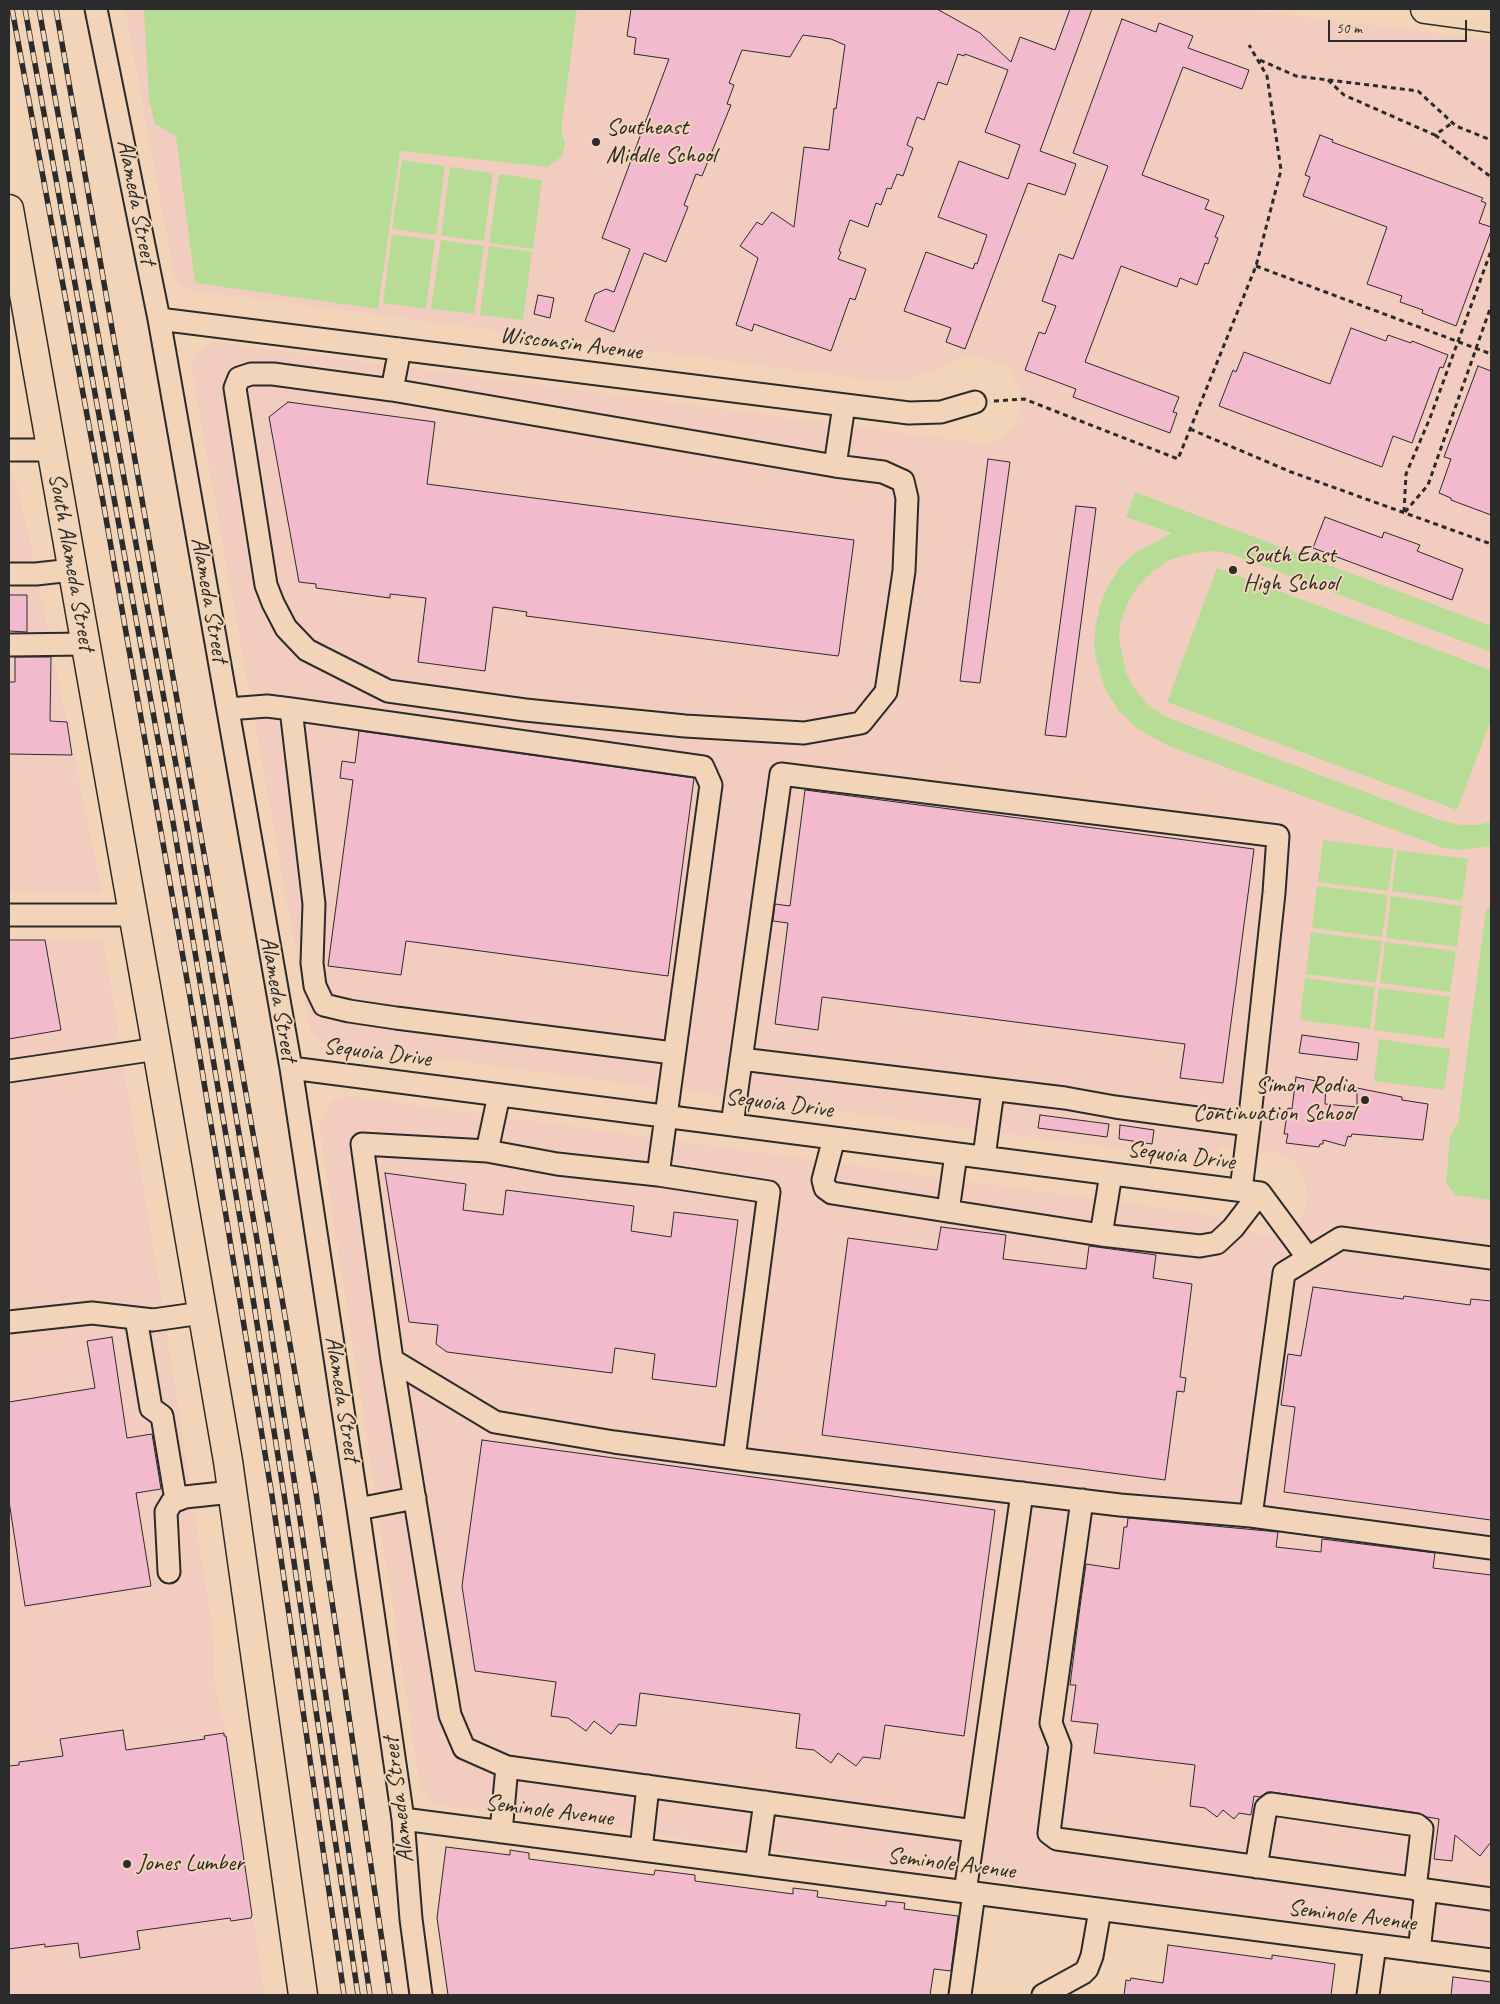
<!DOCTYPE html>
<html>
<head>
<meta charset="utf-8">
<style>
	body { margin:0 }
	#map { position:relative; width:1500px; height:2004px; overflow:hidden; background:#f2d5b8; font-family:Caveat,sans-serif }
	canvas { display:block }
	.frame { position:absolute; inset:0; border:10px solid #2b2b2b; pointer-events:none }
	.scale { position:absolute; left:1328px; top:20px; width:139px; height:22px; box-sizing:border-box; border:2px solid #2b2b2b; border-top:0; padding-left:6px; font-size:15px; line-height:18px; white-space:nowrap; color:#2b2b2b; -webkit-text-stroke:4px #f2d5b8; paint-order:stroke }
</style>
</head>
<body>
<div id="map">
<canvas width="1500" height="2004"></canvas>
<div class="frame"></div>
<div class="scale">50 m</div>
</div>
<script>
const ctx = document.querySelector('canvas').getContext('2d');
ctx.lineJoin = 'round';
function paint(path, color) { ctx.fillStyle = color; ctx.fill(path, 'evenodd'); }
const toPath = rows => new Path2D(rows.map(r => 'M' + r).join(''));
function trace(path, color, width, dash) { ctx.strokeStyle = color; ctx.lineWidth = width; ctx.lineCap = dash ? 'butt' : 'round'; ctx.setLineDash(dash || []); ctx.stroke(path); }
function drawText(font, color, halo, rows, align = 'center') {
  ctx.font = font + ' Caveat,sans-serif'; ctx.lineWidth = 4; ctx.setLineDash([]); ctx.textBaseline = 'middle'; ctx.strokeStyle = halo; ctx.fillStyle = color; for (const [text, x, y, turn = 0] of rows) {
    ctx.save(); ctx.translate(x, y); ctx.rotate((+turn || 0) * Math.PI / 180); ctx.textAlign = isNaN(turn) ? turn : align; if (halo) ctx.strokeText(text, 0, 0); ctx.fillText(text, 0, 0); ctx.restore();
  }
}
const built = toPath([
	[125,9,1242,9,1491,40,1491,1948,442,1806,429,1801,424,1794,420,1786,319,1125,322,1114,333,1101,339,1098,352,1096,1212,1215,1261,1236,1273,1237,1284,1235,1294,1228,1301,1219,1307,1201,1307,1193,1302,1172,1294,1163,1281,1154,1272,1152,1219,1146,1218,1159,1206,1160,327,1044,321,1042,313,1035,310,1030,191,367,194,360,205,347,215,342,989,444,1004,436,1016,424,1020,408,1019,390,1010,372,1003,365,982,357,970,356,904,381,877,381,190,290,179,285,174,275],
	[9,472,14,479,28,532,102,893,9,892],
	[9,939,103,939,160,1289,213,1632,215,1687,227,1732,264,1995,9,1995]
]);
const green = toPath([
	[144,9,577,9,561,131,565,143,562,156,548,167,400,151,378,309,195,283,176,136,155,124,149,100],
	[402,160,445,166,436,235,392,229],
	[450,167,493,173,484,241,441,236],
	[499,174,542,180,533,249,489,243],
	[392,234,435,240,426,309,383,303],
	[441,240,484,246,474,314,431,309],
	[489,246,532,252,523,320,480,315],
	[1135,492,1491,626,1491,652,1231,554,1216,551,1194,553,1169,560,1152,572,1138,586,1128,602,1120,624,1119,640,1126,672,1133,687,1149,706,1166,717,1442,821,1461,825,1477,825,1491,822,1491,846,1460,850,1443,848,1171,747,1139,730,1119,711,1106,691,1097,663,1094,645,1096,624,1100,606,1107,588,1120,567,1135,553,1172,533,1126,517],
	[1217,568,1491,670,1491,720,1457,810,1167,702],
	[1323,840,1394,849,1388,891,1318,882],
	[1397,850,1468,859,1462,901,1392,891],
	[1317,886,1388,895,1382,937,1312,928],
	[1391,896,1462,906,1457,947,1386,938],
	[1491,906,1491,1200,1456,1195,1446,1183,1450,1137,1458,1123,1486,910],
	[1311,932,1382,941,1376,983,1306,974],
	[1385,942,1456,951,1450,992,1380,983],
	[1305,978,1375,987,1370,1029,1300,1020],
	[1379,988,1450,997,1444,1039,1374,1030],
	[1379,1039,1450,1049,1444,1090,1374,1081]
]);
const building = toPath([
	[631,9,937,9,980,33,1011,62,1020,37,1055,50,1070,9,1092,9,1040,151,1076,164,1065,195,1028,183,965,349,946,342,951,328,904,311,926,252,973,269,975,263,977,264,987,235,938,217,959,161,1008,179,1020,145,985,132,1008,70,965,54,964,56,958,54,947,85,938,82,924,120,917,117,907,145,913,148,903,176,897,174,891,189,887,188,881,205,876,203,868,227,850,220,839,251,841,252,838,259,866,269,855,300,850,298,831,351,754,324,752,331,736,325,758,258,740,246,757,222,762,225,772,212,794,227,804,147,829,150,834,108,836,109,845,45,831,39,803,35,790,57,742,50,729,83,734,85,727,104,731,105,702,176,696,174,684,205,688,207,666,262,644,253,614,332,585,321,595,294,606,289,614,292,630,249,602,238,669,59,634,54,636,38,627,36,631,9],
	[1122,19,1156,32,1159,23,1193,36,1188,48,1249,70,1242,89,1183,67,1142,175,1209,200,1205,209,1224,216,1215,237,1218,238,1208,264,1205,263,1197,285,1180,278,1177,287,1121,266,1085,362,1179,397,1173,412,1177,413,1170,433,1073,397,1076,389,1025,370,1039,332,1045,334,1056,306,1042,301,1059,254,1073,259,1108,166,1073,153,1122,19],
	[1320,135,1333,140,1332,142,1483,198,1481,201,1486,203,1479,223,1491,227,1491,231,1456,326,1422,313,1423,310,1400,302,1402,296,1367,284,1387,227,1303,196,1310,177,1305,175,1320,135],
	[538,295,554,298,550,318,534,314,538,295],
	[1351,328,1386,341,1388,335,1411,343,1412,341,1448,355,1443,368,1440,367,1412,443,1393,436,1382,467,1219,406,1233,370,1236,372,1244,352,1330,384,1351,328],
	[1478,366,1491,371,1491,515,1451,500,1451,498,1439,493,1451,459,1444,457,1478,366],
	[288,402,435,422,427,484,854,540,839,653,838,656,526,616,527,612,493,607,485,671,418,662,426,598,390,594,390,598,316,588,316,584,299,582,269,417,288,402],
	[988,459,1010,462,980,683,960,681,988,459],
	[1076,506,1096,508,1066,737,1045,735,1076,506],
	[1325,517,1382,538,1384,532,1420,545,1417,551,1463,569,1452,600,1313,548,1325,517],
	[9,595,27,595,27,632,9,631,9,595],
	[15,657,51,657,50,721,67,722,72,755,9,754,9,682,15,682,15,657],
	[359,731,694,778,668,976,406,941,401,975,328,966,353,780,340,778,342,761,355,763,359,731],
	[805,790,1254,849,1223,1083,1180,1078,1185,1044,822,997,818,1030,775,1024,788,923,773,921,775,904,790,906,805,790],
	[9,940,45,940,61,1030,9,1039,9,940],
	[1302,1035,1359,1043,1357,1060,1299,1053,1302,1035],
	[1296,1077,1326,1083,1325,1104,1357,1107,1357,1088,1402,1097,1402,1100,1428,1104,1423,1140,1352,1134,1351,1137,1348,1136,1345,1146,1323,1140,1323,1144,1320,1144,1319,1147,1286,1143,1288,1134,1284,1134,1288,1108,1292,1109,1296,1077],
	[1040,1115,1109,1124,1107,1137,1038,1128,1040,1115],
	[1120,1125,1154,1130,1152,1144,1119,1139,1120,1125],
	[385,1173,466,1184,463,1210,503,1215,506,1190,634,1206,631,1231,671,1237,674,1212,738,1220,716,1387,652,1379,655,1354,615,1348,612,1373,447,1352,436,1344,438,1325,409,1322,385,1173],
	[941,1227,1006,1235,1003,1259,1086,1269,1089,1246,1156,1255,1153,1278,1192,1284,1180,1377,1186,1378,1184,1392,1177,1391,1165,1480,822,1435,848,1238,937,1250,941,1227],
	[1313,1287,1403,1299,1404,1296,1470,1305,1471,1299,1491,1301,1491,1520,1284,1492,1295,1407,1281,1405,1288,1354,1301,1356,1313,1287],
	[112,1337,127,1438,152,1434,161,1489,136,1493,151,1586,25,1606,9,1501,9,1402,95,1388,87,1341,112,1337],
	[482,1440,995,1510,964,1736,885,1725,880,1759,863,1757,856,1766,838,1753,831,1763,814,1750,796,1748,800,1714,640,1693,636,1726,619,1724,611,1734,594,1721,586,1731,568,1718,551,1716,556,1682,475,1671,462,1586,482,1440],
	[1128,1518,1278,1532,1276,1547,1321,1552,1322,1539,1435,1553,1433,1568,1491,1575,1491,1842,1480,1856,1455,1835,1452,1861,1434,1859,1439,1819,1427,1817,1419,1813,1272,1792,1267,1792,1260,1797,1254,1796,1251,1815,1239,1813,1234,1819,1223,1810,1217,1817,1205,1808,1190,1806,1195,1765,1094,1753,1098,1724,1071,1721,1076,1685,1070,1685,1079,1614,1086,1564,1119,1569,1124,1527,1127,1527,1128,1518],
	[123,1730,126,1750,205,1739,204,1736,224,1733,224,1736,226,1736,252,1915,251,1918,231,1921,230,1918,137,1931,140,1949,80,1958,78,1943,45,1947,45,1944,9,1949,9,1766,19,1765,19,1762,63,1756,60,1739,123,1730],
	[446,1847,510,1855,510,1850,529,1853,529,1859,654,1875,655,1870,695,1875,695,1881,793,1894,793,1888,818,1891,817,1897,886,1906,886,1901,905,1903,904,1909,958,1916,951,1971,934,1969,930,1995,448,1995,437,1918,446,1847],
	[1168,1945,1272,1959,1272,1955,1335,1964,1331,1995,1124,1995,1126,1980,1130,1981,1131,1978,1163,1983,1168,1945],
	[1453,1977,1491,1982,1491,1995,1451,1995,1453,1977]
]);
const path = toPath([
	[1260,60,1296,76,1418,91,1456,126,1491,140],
	[1328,80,1344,95,1435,135,1452,123],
	[1435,135,1491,177],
	[1256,266,1491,354],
	[994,401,1024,399,1178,459,1256,266,1281,170,1267,76,1249,45],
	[1190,429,1291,472,1491,544],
	[1404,512,1406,474,1430,418,1491,251],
	[1405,512,1428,485,1491,306]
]);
const minor = toPath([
	[96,9,159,319,291,1068,358,1509,403,1819,411,1919,421,1995],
	[159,319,909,413,941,412,975,402],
	[392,390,400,349],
	[9,450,51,450],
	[835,466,883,472,903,481,907,498,904,571,886,692,861,723,804,733,685,726,525,710,388,691,307,650,286,628,273,603,266,585,235,388,239,378,251,374,273,374,392,390,835,466,844,405],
	[9,574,36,574,72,570],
	[9,645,85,644],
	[228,709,267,706,291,709,703,767,711,785,658,1175,557,1164,487,1151,499,1095],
	[291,709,314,904,312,963,315,986,324,1005,349,1011,396,1018,673,1053],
	[9,915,133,915],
	[291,1068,1260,1193],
	[9,1071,157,1049],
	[732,1125,781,774,1278,836,1274,893,1249,1125,1115,1107,1065,1098,741,1059],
	[834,1138,823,1180,825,1188,832,1193,1101,1235,1200,1246,1217,1243,1233,1228,1260,1193],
	[487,1151,362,1144,392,1360,495,1422,614,1442,754,1461,1120,1505,1251,1516,1284,1273,1341,1238,1491,1258],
	[984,1157,993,1090],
	[658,1175,769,1192,734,1458],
	[1241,1190,1249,1125],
	[1260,1193,1308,1258],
	[948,1211,956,1154],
	[1101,1235,1111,1174],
	[136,1318,151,1408,162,1416,176,1500],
	[9,1322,92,1313,153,1320,202,1313],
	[392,1360,450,1715,464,1748,507,1767,974,1831,1022,1493],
	[1082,1500,1051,1723,1060,1746,1049,1833,1057,1839,1426,1890],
	[358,1509,415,1498],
	[1251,1516,1491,1548],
	[169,1572,166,1512,172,1502,185,1497,232,1492],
	[403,1819,1491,1960],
	[501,1832,507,1767],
	[641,1850,648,1786],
	[756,1865,765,1802],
	[1256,1867,1266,1808,1271,1804,1417,1825,1422,1829,1415,1889],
	[965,1892,974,1831],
	[1419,1951,1426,1890,1491,1899],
	[960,1995,974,1893],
	[1043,1995,1083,1973,1087,1969,1092,1956,1100,1910],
	[1368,1995,1375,1945]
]);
const major = toPath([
	[1425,9,1491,18],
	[9,209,157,1049,228,1461,303,1995]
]);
const rail = toPath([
	[12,9,104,507,190,997,272,1496,344,1995],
	[25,9,173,822,245,1248,284,1494,358,1995],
	[39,9,186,820,258,1246,296,1492,370,1995],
	[56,9,316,1493,390,1995]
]);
const markers = [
	[596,142,5,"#2b2b2b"],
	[1233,570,5,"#2b2b2b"],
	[1365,1100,5,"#2b2b2b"],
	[127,1864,5,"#2b2b2b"]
];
const poiNames = [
	["Southeast",606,128],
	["Middle School",606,156],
	["South East",1243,556],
	["High School",1243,584],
	["Simon Rodia",1355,1086,"right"],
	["Continuation School",1355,1114,"right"],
	["Jones Lumber",137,1864]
];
const streetNames = [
	["Alameda Street",136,202,79],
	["Wisconsin Avenue",571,344,7],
	["South Alameda Street",71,562,80],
	["Alameda Street",209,600,80],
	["Alameda Street",278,999,80],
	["Sequoia Drive",377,1053,7],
	["Sequoia Drive",779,1104,7],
	["Sequoia Drive",1181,1156,7],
	["Alameda Street",342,1399,81],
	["Alameda Street",399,1800,-97],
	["Seminole Avenue",549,1811,7],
	["Seminole Avenue",951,1864,7],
	["Seminole Avenue",1352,1916,7]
];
paint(built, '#f2cdbf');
paint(green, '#b7dc96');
paint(building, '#f3bace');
trace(building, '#2b2b2b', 1);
trace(minor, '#2b2b2b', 25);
trace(major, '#2b2b2b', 31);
trace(path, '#2b2b2b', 3, [5, 4]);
trace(minor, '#f2d5b8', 21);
trace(major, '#f2d5b8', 28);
trace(rail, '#2b2b2b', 5.5);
trace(rail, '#f2d5b8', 4, [11]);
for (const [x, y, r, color] of markers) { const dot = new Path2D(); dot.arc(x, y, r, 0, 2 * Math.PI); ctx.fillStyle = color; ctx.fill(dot); trace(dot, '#f2d5b8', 2); }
drawText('24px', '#2b2b2b', '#f2d5b8', poiNames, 'left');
drawText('24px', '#2b2b2b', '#f2d5b8', streetNames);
</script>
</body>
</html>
